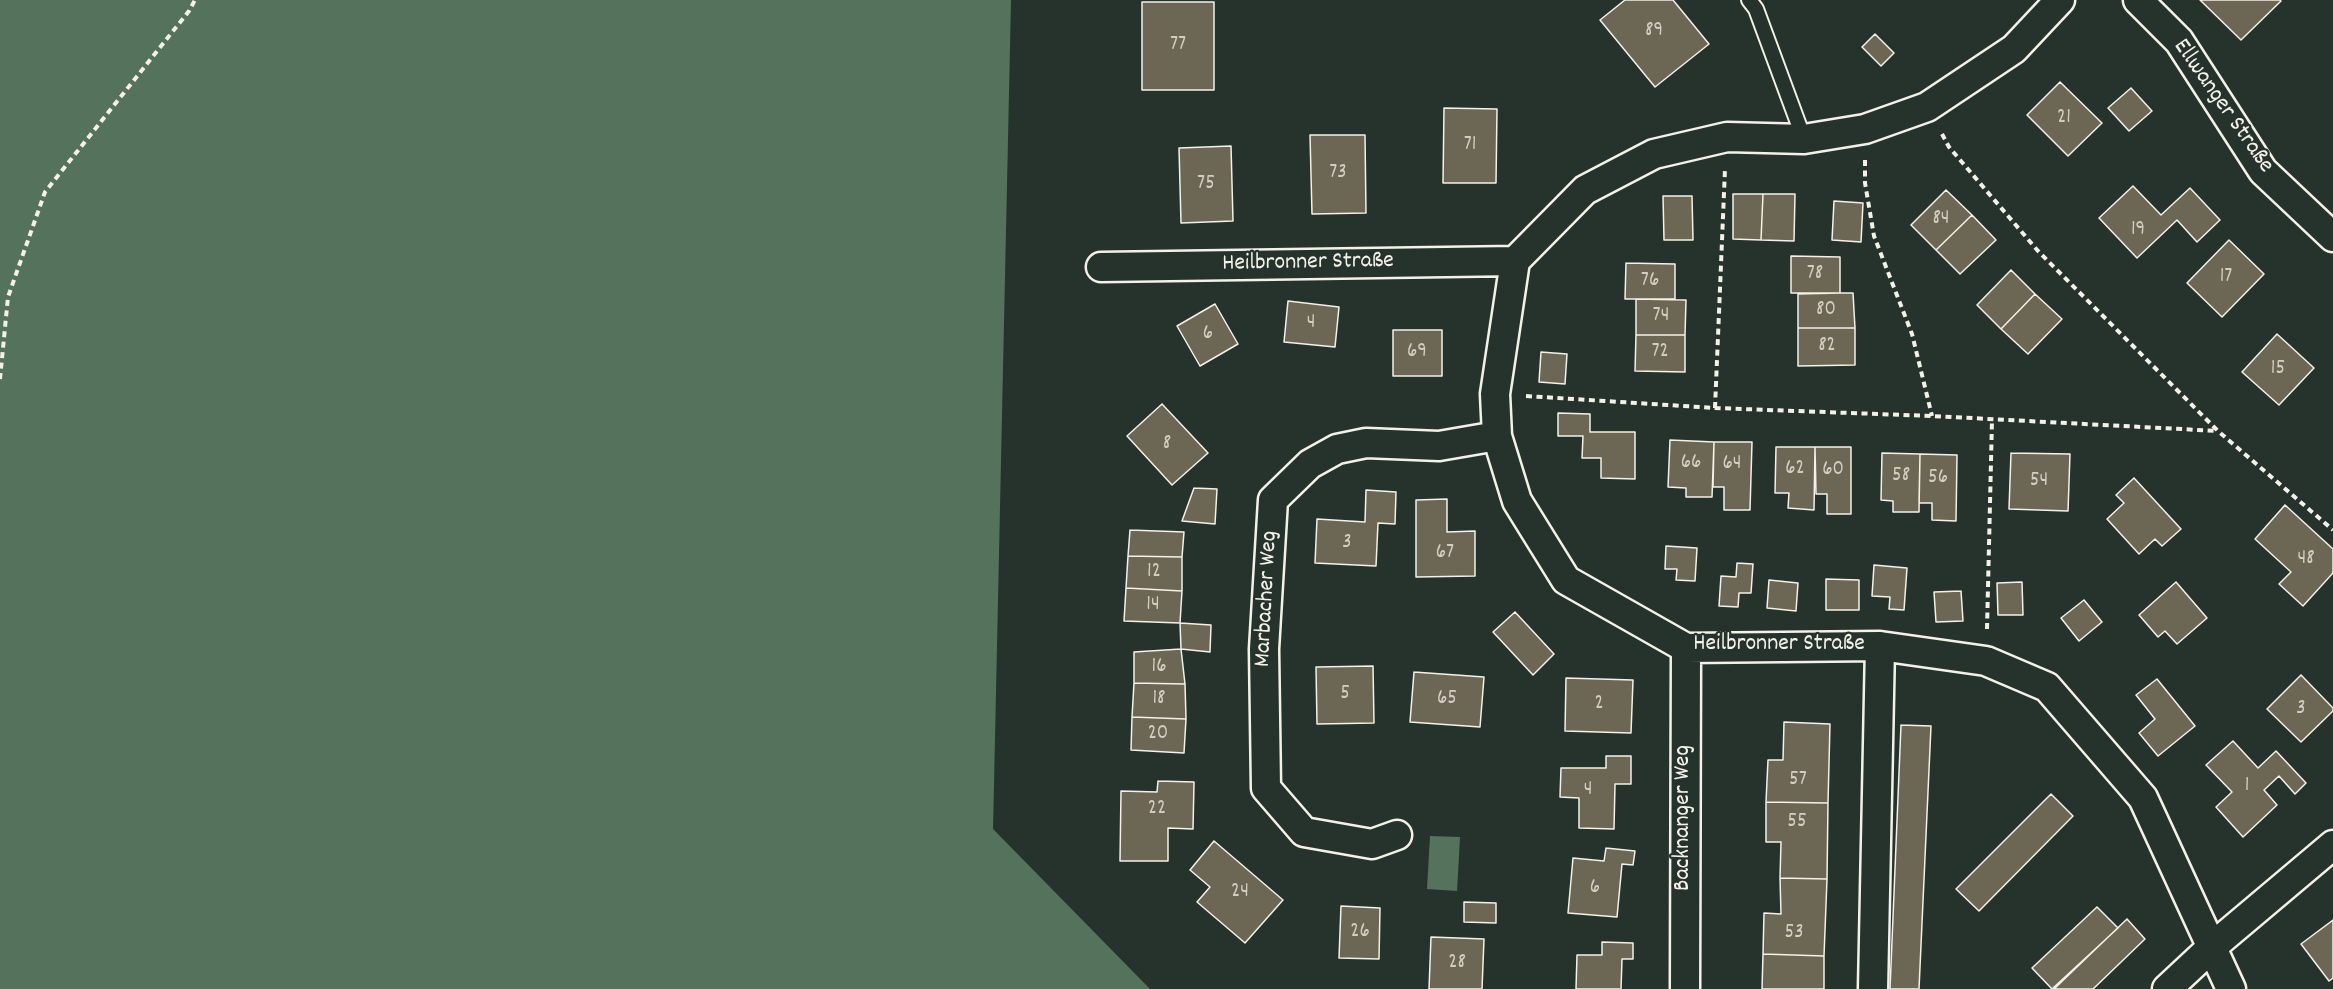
<!DOCTYPE html>
<html>
<head>
<meta charset="utf-8">
<style>
	body { margin:0 }
	canvas { display:block; background:#26332d }
</style>
</head>
<body>
<canvas width="2333" height="989"></canvas>
<script>
const ctx = document.querySelector('canvas').getContext('2d');
ctx.lineJoin = 'round';
function paint(path, color) { ctx.fillStyle = color; ctx.fill(path, 'evenodd'); }
const toPath = rows => new Path2D(rows.map(r => 'M' + r).join(''));
function trace(path, color, width, dash) { ctx.strokeStyle = color; ctx.lineWidth = width; ctx.lineCap = dash ? 'butt' : 'round'; ctx.setLineDash(dash || []); ctx.stroke(path); }
function drawText(font, color, halo, rows, align = 'center') {
  ctx.font = font + ' Dekko,sans-serif'; ctx.lineWidth = 4.5; ctx.setLineDash([]); ctx.textBaseline = 'middle'; ctx.strokeStyle = halo; ctx.fillStyle = color; for (const [text, x, y, turn = 0] of rows) {
    ctx.save(); ctx.translate(x, y); ctx.rotate((+turn || 0) * Math.PI / 180); ctx.textAlign = isNaN(turn) ? turn : align; if (halo) ctx.strokeText(text, 0, 0); ctx.fillText(text, 0, 0); ctx.restore();
  }
}
const green = toPath([
	[0,0,1011,0,993,829,1150,989,0,989],
	[1430,836,1460,837,1457,891,1427,889]
]);
const building = toPath([
	[1625,0,1673,0,1709,44,1655,87,1600,20,1625,0],
	[2200,0,2280,0,2281,1,2241,40,2200,0],
	[1142,2,1214,2,1214,90,1142,90,1142,2],
	[1875,34,1894,53,1881,66,1862,47,1875,34],
	[2060,82,2102,123,2068,156,2027,115,2060,82],
	[2131,88,2152,111,2129,131,2108,108,2131,88],
	[1444,108,1497,109,1496,183,1443,183,1444,108],
	[1310,135,1365,135,1366,213,1312,214,1310,135],
	[1231,146,1233,221,1181,223,1179,148,1231,146],
	[2133,186,2161,215,2190,188,2220,220,2197,242,2177,220,2137,258,2099,218,2133,186],
	[1946,190,1972,215,1936,250,1911,225,1946,190],
	[1733,194,1763,194,1761,240,1733,239,1733,194],
	[1763,194,1795,194,1794,241,1761,240,1763,194],
	[1663,196,1692,196,1693,240,1664,240,1663,196],
	[1834,201,1863,203,1861,242,1832,240,1834,201],
	[1972,215,1996,240,1960,274,1936,250,1972,215],
	[2229,240,2264,274,2222,317,2187,283,2229,240],
	[1791,256,1840,257,1840,293,1791,293,1791,256],
	[1626,263,1675,264,1675,299,1625,299,1626,263],
	[2011,270,2035,294,2001,329,1977,305,2011,270],
	[1840,293,1853,293,1855,328,1798,328,1798,294,1840,293],
	[2035,294,2062,319,2028,354,2001,329,2035,294],
	[1636,299,1686,300,1685,335,1636,335,1636,299],
	[1288,301,1339,307,1335,347,1284,342,1288,301],
	[1215,304,1238,344,1200,366,1177,326,1215,304],
	[1798,328,1855,328,1855,365,1798,366,1798,328],
	[1393,330,1442,330,1442,376,1393,376,1393,330],
	[2277,334,2314,368,2279,405,2242,372,2277,334],
	[1636,335,1685,335,1685,372,1635,371,1636,335],
	[1541,352,1567,354,1565,384,1539,382,1541,352],
	[1162,404,1208,453,1172,485,1127,436,1162,404],
	[1558,413,1590,414,1590,432,1635,432,1635,479,1601,478,1601,458,1582,458,1583,436,1558,436,1558,413],
	[1670,440,1714,442,1712,497,1686,497,1686,488,1668,487,1670,440],
	[1714,442,1752,442,1750,510,1724,510,1724,487,1713,487,1714,442],
	[1776,447,1815,447,1814,510,1788,508,1789,493,1775,493,1776,447],
	[1815,447,1851,447,1851,514,1827,514,1827,494,1816,494,1815,447],
	[1882,453,1920,454,1919,512,1893,512,1893,501,1881,500,1882,453],
	[2011,453,2070,454,2068,511,2009,509,2011,453],
	[1920,454,1957,455,1956,521,1932,520,1932,503,1919,503,1920,454],
	[2134,478,2181,529,2162,546,2155,539,2139,554,2107,519,2124,503,2116,495,2134,478],
	[1194,488,1217,489,1215,524,1182,521,1194,488],
	[1366,490,1396,492,1395,524,1378,523,1376,566,1315,563,1317,519,1365,522,1366,490],
	[1447,499,1447,532,1475,531,1475,576,1416,577,1416,500,1447,499],
	[2285,505,2333,549,2333,573,2303,606,2279,584,2291,572,2255,539,2285,505],
	[1130,530,1184,532,1182,557,1128,556,1130,530],
	[1666,546,1697,548,1695,581,1676,580,1677,569,1665,569,1666,546],
	[1128,556,1182,557,1182,591,1126,588,1128,556],
	[1737,563,1753,564,1751,593,1739,593,1738,607,1719,606,1721,576,1736,577,1737,563],
	[1874,565,1907,568,1904,610,1889,609,1890,597,1872,596,1874,565],
	[1826,579,1859,580,1859,610,1826,610,1826,579],
	[1769,580,1798,583,1796,611,1767,608,1769,580],
	[2022,582,2023,615,1998,615,1997,583,2022,582],
	[2176,582,2207,618,2177,644,2165,631,2158,637,2139,615,2176,582],
	[1126,588,1182,591,1180,623,1124,621,1126,588],
	[1961,591,1963,621,1936,622,1934,592,1961,591],
	[2084,600,2102,622,2079,641,2061,618,2084,600],
	[1515,612,1554,654,1533,675,1493,632,1515,612],
	[1180,623,1211,625,1210,652,1181,649,1180,623],
	[1181,649,1185,684,1134,683,1134,652,1181,649],
	[1373,666,1374,723,1317,724,1316,667,1373,666],
	[1414,672,1484,677,1480,727,1410,722,1414,672],
	[2301,675,2333,708,2333,711,2301,742,2267,709,2301,675],
	[1566,678,1633,680,1631,733,1565,731,1566,678],
	[2157,679,2195,726,2158,756,2139,733,2155,719,2136,695,2157,679],
	[1134,683,1185,684,1186,719,1132,717,1134,683],
	[1132,717,1186,719,1184,753,1131,750,1132,717],
	[1784,722,1830,724,1828,803,1766,802,1768,760,1783,760,1784,722],
	[1901,725,1931,726,1919,989,1890,989,1901,725],
	[2233,741,2258,768,2276,751,2306,783,2295,794,2279,776,2264,790,2277,805,2243,837,2216,807,2232,792,2206,765,2233,741],
	[1606,756,1631,756,1631,784,1615,784,1614,829,1579,828,1579,798,1560,797,1561,768,1606,768,1606,756],
	[1158,781,1194,782,1193,829,1168,828,1168,861,1120,861,1121,791,1157,792,1158,781],
	[2051,794,2073,816,1979,911,1956,889,2051,794],
	[1766,802,1828,803,1827,879,1780,878,1781,842,1766,842,1766,802],
	[1214,841,1283,900,1245,943,1197,902,1210,887,1190,870,1214,841],
	[1606,848,1635,851,1633,865,1622,864,1617,917,1568,913,1573,858,1604,861,1606,848],
	[1780,878,1827,879,1824,956,1763,954,1764,913,1781,914,1780,878],
	[1464,902,1496,903,1496,923,1464,922,1464,902],
	[1341,906,1380,908,1379,959,1339,958,1341,906],
	[2097,907,2118,928,2052,989,2032,968,2097,907],
	[2127,919,2145,939,2093,989,2054,989,2127,919],
	[2333,920,2333,978,2329,981,2301,944,2333,920],
	[1431,937,1484,939,1482,989,1429,989,1431,937],
	[1602,942,1633,943,1633,959,1622,959,1621,989,1576,989,1577,955,1602,955,1602,942],
	[1763,954,1824,956,1824,989,1762,989,1763,954]
]);
const path = toPath([
	[1942,134,1949,147,2038,251,2218,431,2333,530],
	[1865,160,1865,183,1874,236,1912,334,1932,416],
	[0,379,8,297,45,192,189,11,195,0],
	[1526,396,1715,408,1932,416,2218,431],
	[1715,408,1725,169],
	[1987,629,1992,420]
]);
const lane = toPath([
	[1749,0,1756,9,1804,139]
]);
const street = toPath([
	[2060,0,2014,49,1927,107,1865,129,1804,139,1727,137,1654,154,1585,190,1515,261,1495,394,1497,436,1517,501,1566,580,1686,648,1880,646,1986,661,2047,687,2143,798,2231,989],
	[2138,0,2179,41,2263,171,2333,237],
	[1101,267,1515,261],
	[1397,835,1372,844,1304,832,1266,788,1264,649,1273,500,1310,464,1337,449,1366,443,1439,446,1497,436],
	[1685,989,1686,648],
	[1873,989,1880,646],
	[2167,989,2212,947,2333,845]
]);
const numberNames = [
	["89",1654,32],
	["77",1178,46],
	["21",2064,119],
	["71",1470,146],
	["73",1338,174],
	["75",1206,185],
	["84",1941,220],
	["19",2138,231],
	["78",1815,275],
	["17",2226,278],
	["76",1650,282],
	["80",1826,311],
	["74",1661,317],
	["4",1311,324],
	["6",1208,335],
	["82",1827,347],
	["69",1417,353],
	["72",1660,353],
	["15",2278,370],
	["8",1167,445],
	["66",1691,464],
	["64",1732,465],
	["62",1795,470],
	["60",1833,471],
	["58",1901,477],
	["56",1938,479],
	["54",2039,482],
	["3",1347,544],
	["67",1445,554],
	["48",2306,560],
	["12",1154,573],
	["14",1153,606],
	["16",1159,668],
	["5",1345,695],
	["18",1159,700],
	["65",1447,700],
	["2",1599,705],
	["3",2301,710],
	["20",1158,735],
	["57",1798,781],
	["1",2247,787],
	["4",1588,791],
	["22",1157,810],
	["55",1797,823],
	["6",1595,889],
	["24",1240,893],
	["26",1360,933],
	["53",1794,934],
	["28",1457,964]
];
const streetNames = [
	["Ellwanger Straße",2222,107,55],
	["Heilbronner Straße",1308,264,-1],
	["Marbacher Weg",1268,599,-87],
	["Heilbronner Straße",1779,646],
	["Backnanger Weg",1685,818,-90]
];
paint(green, '#55735c');
paint(building, '#6b6754');
trace(building, '#f4f1e8', 1.5);
trace(lane, '#f4f1e8', 18);
trace(street, '#f4f1e8', 33);
trace(path, '#f4f1e8', 4, [6, 4.5]);
trace(lane, '#26332d', 14);
trace(street, '#26332d', 28);
drawText('21px', '#d2cec3', null, numberNames);
drawText('24px', '#f4f1e8', '#26332d', streetNames);
</script>
</body>
</html>
